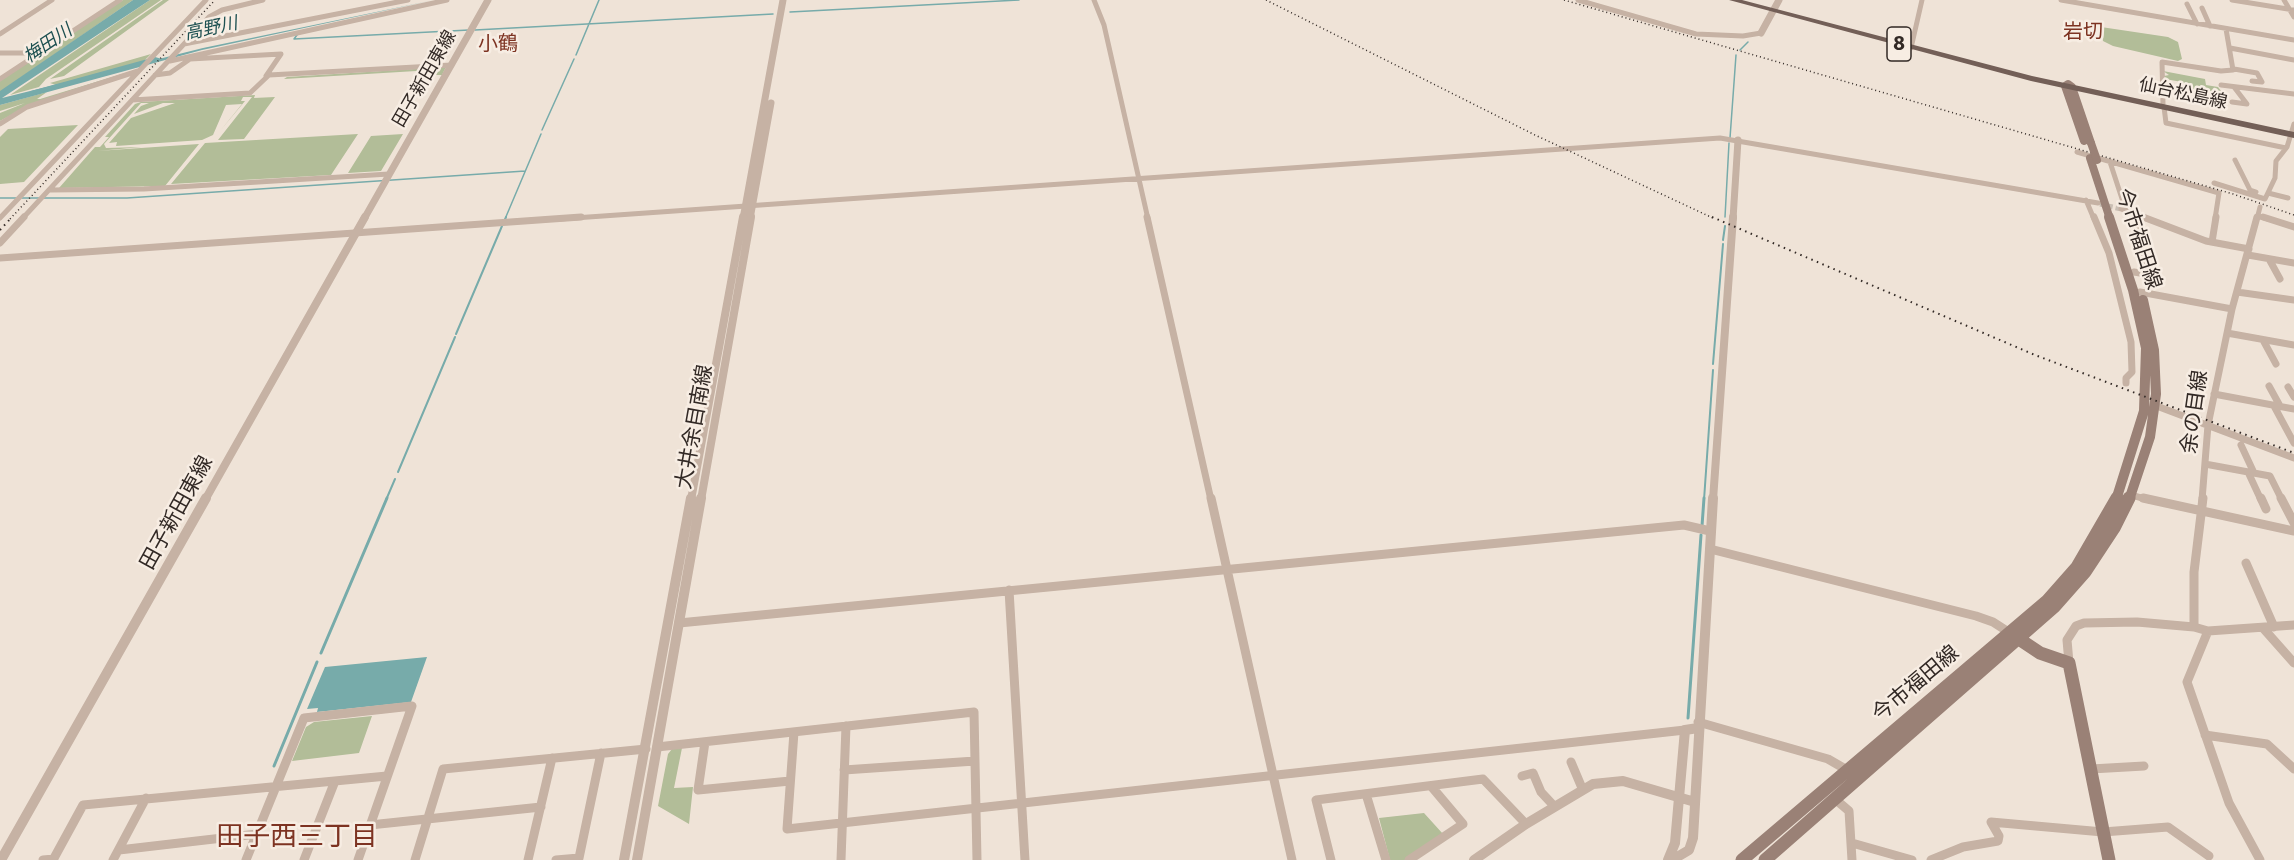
<!DOCTYPE html>
<html>
<head>
<meta charset="utf-8">
<style>
	body { margin:0 }
	canvas { display:block; background:#efe3d7 }
</style>
</head>
<body>
<canvas width="2294" height="860"></canvas>
<script>
const ctx = document.querySelector('canvas').getContext('2d');
ctx.lineJoin = 'round';
function paint(path, color) { ctx.fillStyle = color; ctx.fill(path, 'evenodd'); }
const toPath = rows => new Path2D(rows.map(r => 'M' + r).join(''));
function trace(path, color, width, dash) { ctx.strokeStyle = color; ctx.lineWidth = width; ctx.lineCap = dash ? 'butt' : 'round'; ctx.setLineDash(dash || []); ctx.stroke(path); }
function drawText(font, color, halo, rows, align = 'center') {
  ctx.font = font + ' "Fira Sans","Noto Sans JP",sans-serif'; ctx.lineWidth = 5; ctx.setLineDash([]); ctx.textBaseline = 'middle'; ctx.strokeStyle = halo; ctx.fillStyle = color; for (const [text, x, y, turn = 0] of rows) {
    ctx.save(); ctx.translate(x, y); ctx.rotate((+turn || 0) * Math.PI / 180); ctx.textAlign = isNaN(turn) ? turn : align; if (halo) ctx.strokeText(text, 0, 0); ctx.fillText(text, 0, 0); ctx.restore();
  }
}
const green = toPath([
	[123,0,133,0,0,92,0,81],
	[150,0,161,0,46,79,39,87,10,95],
	[163,0,169,0,64,76,50,79],
	[2101,27,2168,37,2178,42,2182,59,2178,61,2113,46,2103,41],
	[151,54,143,62,56,85,50,83],
	[446,67,442,75,431,75,433,70,284,79,287,77],
	[135,70,29,105,0,121,0,113,25,103,0,111,0,105,47,92,37,99,40,99],
	[2163,71,2205,79,2206,85,2218,87,2224,95,2183,87,2182,82,2165,79,2164,76,2169,75],
	[255,95,254,98,275,97,244,139,218,140,252,97,243,97,241,101,245,101,220,131,242,104,226,105,213,135,202,140,116,146,117,142,109,143,131,118,175,103,163,103,134,114,141,106,149,103,141,103,104,144,106,148,142,147,97,151,199,144,165,186,59,188,95,147,100,147,109,137,105,137,135,104,141,102],
	[78,125,24,182,0,184,0,137,8,129],
	[358,134,331,175,171,184,205,143],
	[403,134,381,171,348,173,371,136],
	[372,716,359,753,292,761,306,727,314,722],
	[682,748,674,788,693,787,689,824,658,806,668,754,672,749],
	[1424,813,1443,834,1405,860,1390,860,1379,818]
]);
const water = toPath([
	[133,0,150,0,2,98,203,48,434,0,202,50,0,105,0,91],
	[427,657,411,702,317,712,318,708,307,709,325,667]
]);
const streamFar2 = toPath([
	[790,12,1019,0],
	[475,30,773,14],
	[297,35,294,39,469,30],
	[1740,50,1748,42],
	[576,55,599,0],
	[542,130,574,59],
	[1730,138,1736,55],
	[0,198,16,198],
	[22,198,127,198,525,171],
	[1725,217,1729,143],
	[505,219,541,134]
]);
const streamFar1 = toPath([
	[505,220,506,217],
	[1723,240,1725,226],
	[456,334,502,226],
	[1713,364,1723,244],
	[398,472,455,337],
	[386,500,395,479],
	[1704,500,1713,370]
]);
const stream = toPath([
	[1702,526,1704,498],
	[321,653,387,498],
	[1688,718,1701,535],
	[274,766,317,662]
]);
const river = toPath([
	[155,57,162,59,35,94,31,91,155,57]
]);
const minorTunnel = toPath([
	[2100,204,2121,209]
]);
const minorFar2 = toPath([
	[1094,0,1104,25,1148,219],
	[1578,0,1696,34,1743,36,1761,33],
	[2061,0,2294,40],
	[2232,0,2294,10],
	[2284,0,2294,17],
	[2187,4,2197,24],
	[2202,8,2210,26],
	[0,34,52,0],
	[184,44,408,0],
	[1911,48,1922,0],
	[2230,48,2294,60],
	[0,53,37,53],
	[170,61,447,0],
	[2234,69,2257,73,2262,82,2252,81],
	[155,75,170,73,190,59,281,54,266,76],
	[0,79,120,0],
	[2221,85,2294,94],
	[132,100,250,93,269,75,452,65],
	[2232,102,2247,104,2234,87],
	[2163,104,2162,62,2221,71,2233,70,2226,29],
	[2164,107,2166,123,2286,148],
	[0,124,27,107,138,71],
	[2077,152,2219,193,2215,219],
	[2235,160,2250,190,2256,192],
	[2110,162,2126,211],
	[2214,183,2265,199,2275,178,2276,161,2287,147,2294,124],
	[50,190,144,189,389,174],
	[2268,193,2288,198],
	[2086,200,2094,219],
	[2121,209,2147,219],
	[2258,216,2268,219],
	[0,218,206,0],
	[22,219,209,17,222,10,263,0],
	[560,219,1720,138,2098,203],
	[2133,219,2137,214],
	[2257,219,2260,207]
]);
const minorFar1 = toPath([
	[1147,217,1211,500],
	[2094,217,2109,253,2131,342,2132,372,2126,378,2126,383],
	[2132,217,2140,242,2137,248,2146,274,2134,272],
	[2143,217,2206,241,2249,249],
	[2263,217,2294,227],
	[2212,242,2216,217],
	[0,243,24,217],
	[2248,255,2294,263],
	[0,258,581,217],
	[2269,259,2280,279],
	[2140,292,2232,309],
	[2237,292,2294,300],
	[2227,333,2294,345],
	[2263,340,2276,364],
	[2269,386,2280,406],
	[2288,387,2294,397],
	[2214,394,2294,409],
	[2154,405,2294,458],
	[2274,406,2294,443],
	[2241,445,2254,473],
	[2205,464,2270,476,2282,500],
	[2248,472,2261,500],
	[2131,495,2149,500],
	[2202,500,2208,425,2232,309,2257,217]
]);
const minor = toPath([
	[1211,498,1292,860],
	[2143,498,2294,531],
	[2261,498,2266,509],
	[2281,498,2294,523],
	[1710,549,1976,616,1993,622,2010,633],
	[2246,563,2274,627],
	[1009,590,1025,860],
	[679,623,1684,525,1710,531],
	[2194,627,2194,572,2203,498],
	[2263,628,2294,663],
	[2208,631,2187,682,2229,803,2260,860],
	[2069,663,2067,640,2076,626,2084,623,2137,622,2194,627,2208,631,2294,625],
	[1698,722,1828,759,1847,770],
	[794,732,787,829,1685,730],
	[2205,735,2267,744,2294,769],
	[705,742,698,790,790,781],
	[657,747,974,712,977,860],
	[1571,762,1582,788],
	[2091,769,2144,766],
	[844,770,975,761],
	[1522,776,1533,773,1541,792,1554,806],
	[1366,794,1386,860],
	[1835,799,1849,811,1852,860],
	[370,825,541,807],
	[1852,843,1912,860],
	[119,850,257,834],
	[43,860,54,859],
	[53,860,83,805,387,776],
	[113,860,146,798],
	[246,860,304,718,412,706,358,860],
	[304,860,335,781],
	[415,860,443,769,646,749],
	[528,860,552,758],
	[556,860,579,858,601,753],
	[841,860,846,726],
	[1331,860,1316,800,1483,779,1526,824],
	[1409,860,1463,824,1431,786],
	[1931,860,1963,847,1998,841,1999,836,1991,822,2103,832,2168,827,2209,856]
]);
const tertiaryFar2 = toPath([
	[1761,33,1779,0],
	[364,219,488,0],
	[743,219,783,0],
	[750,219,771,103],
	[1733,219,1738,140]
]);
const tertiaryFar1 = toPath([
	[205,500,365,217],
	[691,500,743,217],
	[701,500,751,217],
	[1713,500,1733,217]
]);
const tertiary = toPath([
	[1,860,206,498],
	[624,860,691,498],
	[637,860,701,498],
	[1474,860,1526,824,1593,784,1623,781,1695,802],
	[1668,860,1675,843,1685,730,1698,728],
	[1672,860,1689,850,1693,838,1713,498]
]);
const secondaryFar2 = toPath([
	[2084,141,2065,86,2068,84,2072,87,2091,143],
	[2090,158,2110,219]
]);
const secondaryFar1 = toPath([
	[2109,217,2133,290,2146,348,2144,411,2116,500],
	[2129,500,2150,437,2156,394,2154,350,2143,300]
]);
const secondary = toPath([
	[2019,639,2040,653,2069,663,2109,860],
	[1742,860,2047,601,2077,567,2117,498],
	[1765,860,2055,606,2085,572,2114,528,2129,498]
]);
const primary = toPath([
	[1729,0,1742,0,2032,76,2294,132,2294,138,2031,81,1729,0]
]);
const railFar1 = toPath([
	[1266,0,1535,135,1715,219],
	[1564,0,2233,194,2294,215],
	[10,219,215,0]
]);
const rail = toPath([
	[1712,217,2035,355,2294,453],
	[0,230,12,217]
]);
const secondaryBridge = toPath([
	[2091,143,2097,160]
]);
const farWaternames = [
	["高野川",211,29,-12],
	["梅田川",48,44,-34]
];
const farStreetnames = [
	["田子新田東線",425,79,-60],
	["仙台松島線",2183,94,12]
];
const farQuarternames = [
	["岩切",2083,32],
	["小鶴",498,44]
];
const shields = [
	[1899,44,24]
];
const shieldNames = [
	["8",1899,44]
];
const streetNames = [
	["今市福田線",2138,239,72],
	["余の目線",2195,412,-82],
	["大井余目南線",695,427,-80],
	["田子新田東線",177,513,-61],
	["今市福田線",1916,684,-40]
];
const nearNeighbourhoodnames = [
	["田子西三丁目",297,837]
];
paint(green, '#b2bd98');
paint(water, '#77abaa');
trace(streamFar2, '#77abaa', 1.5);
trace(streamFar1, '#77abaa', 2);
trace(stream, '#77abaa', 3);
paint(river, '#77abaa');
trace(minorTunnel, '#c9beb3', 5, [5, 3]);
trace(minorFar2, '#c6b2a4', 5);
trace(minorFar1, '#c6b2a4', 7);
trace(minor, '#c6b2a4', 9);
trace(tertiaryFar2, '#c6b2a4', 7);
trace(tertiaryFar1, '#c6b2a4', 8);
trace(tertiary, '#c6b2a4', 10);
trace(secondaryFar2, '#9a8176', 8);
trace(secondaryFar1, '#9a8176', 10);
trace(secondary, '#9a8176', 13);
paint(primary, '#735f57');
trace(railFar1, '#322925', 1.5, [1, 3]);
trace(rail, '#322925', 2, [1.5, 4.5]);
trace(secondaryBridge, '#9a8176', 8);
drawText('italic 18px', '#1d5051', '#f7ede3', farWaternames);
drawText('18px', '#322925', '#f7ede3', farStreetnames);
drawText('20px', '#7d3322', '#f7ede3', farQuarternames);
for (const [x, y, w] of shields) { const box = new Path2D(); box.roundRect(x - w / 2, y - 17, w, 34, 4.5); ctx.fillStyle = '#f7ede3'; ctx.fill(box); trace(box, '#322925', 1.5); }
drawText('bold 20px', '#322925', null, shieldNames);
drawText('21px', '#322925', '#f7ede3', streetNames);
drawText('27px', '#7d3322', '#f7ede3', nearNeighbourhoodnames);
</script>
</body>
</html>
